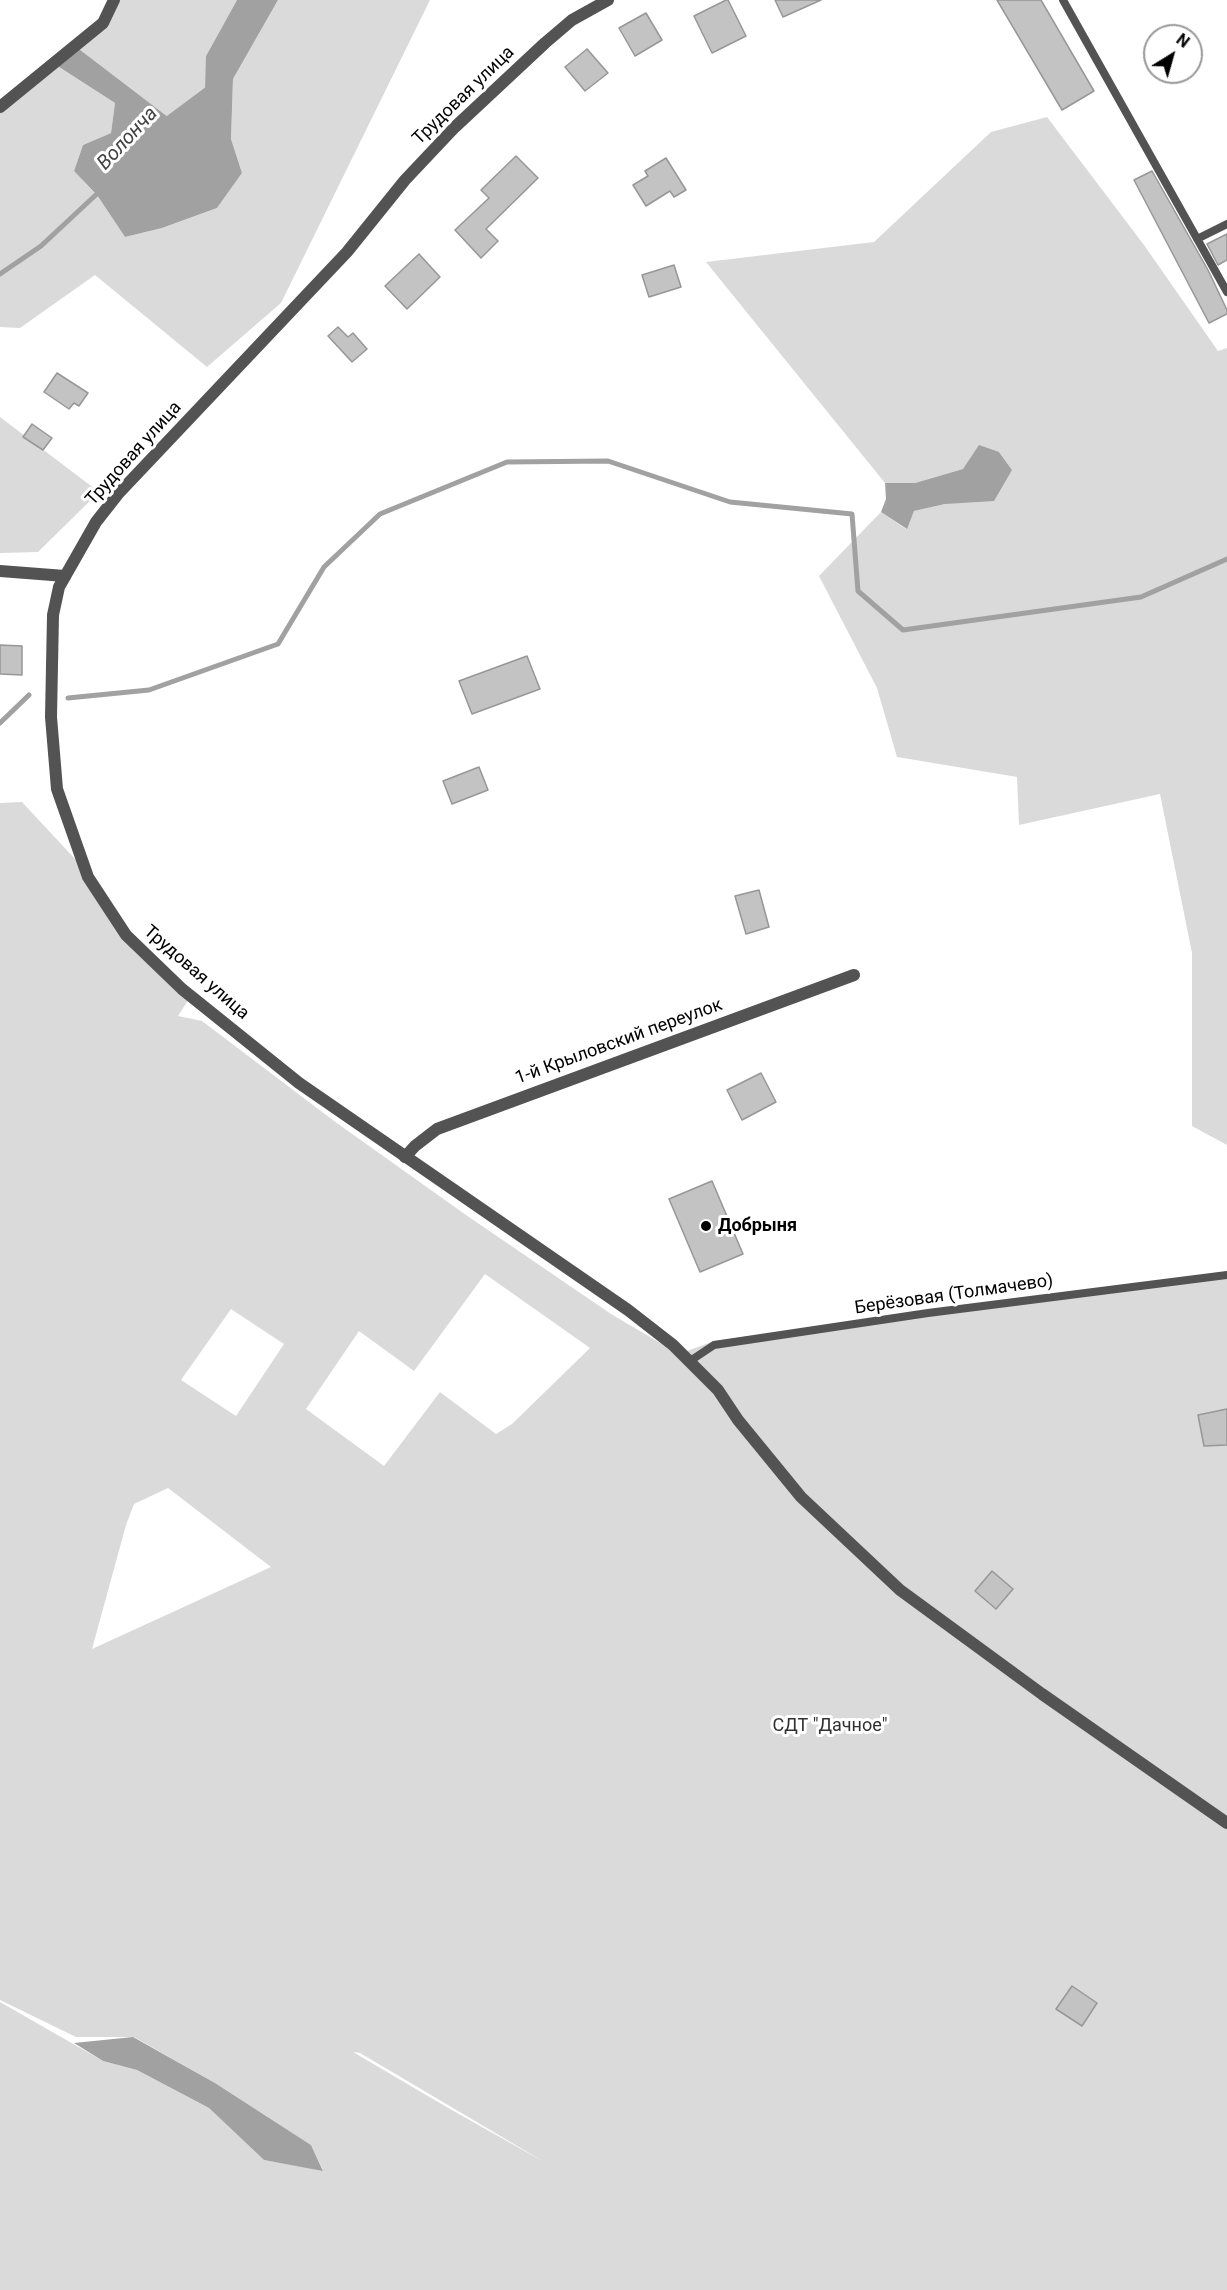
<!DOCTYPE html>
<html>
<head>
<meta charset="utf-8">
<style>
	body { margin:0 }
	#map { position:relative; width:1227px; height:2290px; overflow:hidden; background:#fff; font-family:Roboto,sans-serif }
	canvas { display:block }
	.north { position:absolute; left:1143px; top:24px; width:60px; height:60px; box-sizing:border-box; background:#fff; border:2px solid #999; border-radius:50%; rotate:37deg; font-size:16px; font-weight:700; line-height:24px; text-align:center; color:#000 }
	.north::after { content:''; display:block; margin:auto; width:21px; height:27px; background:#000; clip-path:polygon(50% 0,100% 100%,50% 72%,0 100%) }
</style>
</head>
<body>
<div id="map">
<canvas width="1227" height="2290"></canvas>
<div class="north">N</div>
</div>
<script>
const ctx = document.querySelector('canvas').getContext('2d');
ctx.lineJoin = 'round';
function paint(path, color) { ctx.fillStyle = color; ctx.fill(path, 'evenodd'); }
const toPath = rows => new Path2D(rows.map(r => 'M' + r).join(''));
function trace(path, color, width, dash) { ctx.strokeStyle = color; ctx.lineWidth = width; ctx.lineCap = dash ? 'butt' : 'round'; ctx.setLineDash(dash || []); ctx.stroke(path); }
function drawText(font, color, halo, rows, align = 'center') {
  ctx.font = font + ' Roboto,sans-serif'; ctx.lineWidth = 6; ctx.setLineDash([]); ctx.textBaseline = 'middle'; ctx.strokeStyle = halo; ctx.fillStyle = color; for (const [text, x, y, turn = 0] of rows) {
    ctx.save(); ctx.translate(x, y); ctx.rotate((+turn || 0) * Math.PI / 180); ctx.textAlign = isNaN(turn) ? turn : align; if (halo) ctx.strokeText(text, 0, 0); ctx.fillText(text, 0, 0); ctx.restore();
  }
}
const green = toPath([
	[114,0,237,0,206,56,206,90,168,117,75,46,103,23],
	[278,0,430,0,281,303,207,367,95,275,20,328,0,327,0,107,53,63,115,103,111,133,83,145,74,171,97,195,125,237,162,228,217,208,242,173,231,139,233,79],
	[1047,117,1144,245,1218,351,1227,348,1227,1145,1192,1126,1192,953,1160,794,1019,825,1017,777,897,757,877,688,819,576,881,512,906,529,914,511,945,504,1012,470,999,452,963,469,915,483,885,483,706,262,874,242,991,132],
	[0,417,99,492,38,552,0,553],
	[22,802,89,874,108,908,192,994,178,1016,202,1021,334,1121,466,1215,611,1314,679,1354,714,1341,1227,1272,1227,2290,0,2290,0,2002,103,2061,137,2070,209,2108,264,2160,323,2170,311,2145,215,2083,134,2037,76,2037,0,2000,0,803],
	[485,1274,590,1348,512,1424,496,1434,440,1392,384,1466,306,1409,359,1331,414,1371],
	[231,1309,284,1344,236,1416,181,1380],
	[168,1488,271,1567,92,1649,126,1525,134,1504],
	[353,2052,360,2053,546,2163,450,2109]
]);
const water = toPath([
	[237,0,278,0,233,79,231,139,242,173,217,208,162,228,125,237,97,195,74,171,83,145,111,133,115,103,53,63,75,46,168,117,205,90,206,56],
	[979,445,999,452,1012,470,994,501,945,504,914,511,907,529,881,512,886,499,885,483,915,483,963,469],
	[133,2037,215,2083,311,2145,323,2171,264,2160,209,2108,137,2070,103,2061,74,2043]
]);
const stream = toPath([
	[163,122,206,90],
	[0,274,41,246,100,191],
	[68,698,149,690,278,644,324,567,380,514,507,462,608,461,730,502,852,514,858,591,903,630,1141,597,1227,559],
	[0,723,29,695]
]);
const building = toPath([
	[726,0,728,0,746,36,712,53,694,16,726,0],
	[775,0,821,0,783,17,775,0],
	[997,0,1041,0,1094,91,1062,110,997,0],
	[646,13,662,40,635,56,619,28,646,13],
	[587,49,608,73,585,91,565,67,587,49],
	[516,156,538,178,486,229,498,241,481,258,455,230,489,198,481,190,516,156],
	[666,158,686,190,674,197,670,191,646,206,633,185,648,176,645,171,666,158],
	[1152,171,1208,270,1227,310,1227,314,1209,323,1134,180,1152,171],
	[1227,234,1227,260,1218,265,1207,244,1227,234],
	[419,254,440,277,407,309,385,286,419,254],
	[674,265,681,287,649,297,642,275,674,265],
	[338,327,348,337,353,333,367,349,352,362,328,336,338,327],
	[57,373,88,393,79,406,74,403,69,409,44,392,57,373],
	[32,424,52,438,43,450,23,437,32,424],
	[0,645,22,646,22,675,0,674,0,645],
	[527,656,540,689,472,714,459,681,527,656],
	[479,767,488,790,452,804,443,781,479,767],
	[759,890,769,927,746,934,735,896,759,890],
	[761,1073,776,1102,742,1120,727,1090,761,1073],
	[712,1181,743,1254,700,1272,669,1199,712,1181],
	[1227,1409,1227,1445,1204,1446,1198,1415,1227,1409],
	[992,1571,1013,1589,996,1609,975,1591,992,1571],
	[1072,1986,1097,2003,1082,2026,1056,2009,1072,1986]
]);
const service = toPath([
	[1063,0,1227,292],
	[1197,239,1227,224],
	[690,1361,714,1345,928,1313,1227,1275]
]);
const minor = toPath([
	[0,107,103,23,114,0],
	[0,571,65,576],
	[405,1157,415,1146,437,1129,854,975]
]);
const tertiary = toPath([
	[608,0,572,20,545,43,455,127,405,180,347,252,118,494,96,522,59,587,53,615,51,717,57,789,88,877,126,935,182,989,299,1083,628,1310,673,1345,718,1390,738,1420,801,1497,900,1590,1042,1694,1227,1823]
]);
const markers = [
	[706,1226,6,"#000"]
];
const streetNames = [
	["Трудовая улица",464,96,-44],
	["Трудовая улица",134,454,-48],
	["Трудовая улица",196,973,41],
	["1-й Крыловский переулок",619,1042,-20],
	["Берёзовая (Толмачево)",954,1295,-8]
];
const poiNames = [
	["Добрыня",718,1226]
];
const parkNames = [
	["СДТ \"Дачное\"",830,1726]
];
const waterNames = [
	["Волонча",128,139,-47]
];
paint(green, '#dadada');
paint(water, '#a1a1a1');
trace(stream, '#a1a1a1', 5);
paint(building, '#c3c3c3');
trace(building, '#979797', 1.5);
trace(service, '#535353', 8);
trace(minor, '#535353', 12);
trace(tertiary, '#535353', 12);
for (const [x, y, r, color] of markers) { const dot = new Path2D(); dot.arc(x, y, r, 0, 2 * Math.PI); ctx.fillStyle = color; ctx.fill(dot); trace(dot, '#fff', 2); }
drawText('18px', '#000', '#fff', streetNames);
drawText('bold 18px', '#000', '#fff', poiNames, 'left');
drawText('18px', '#313131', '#fff', parkNames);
drawText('italic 20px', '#424242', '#fff', waterNames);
</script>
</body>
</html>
